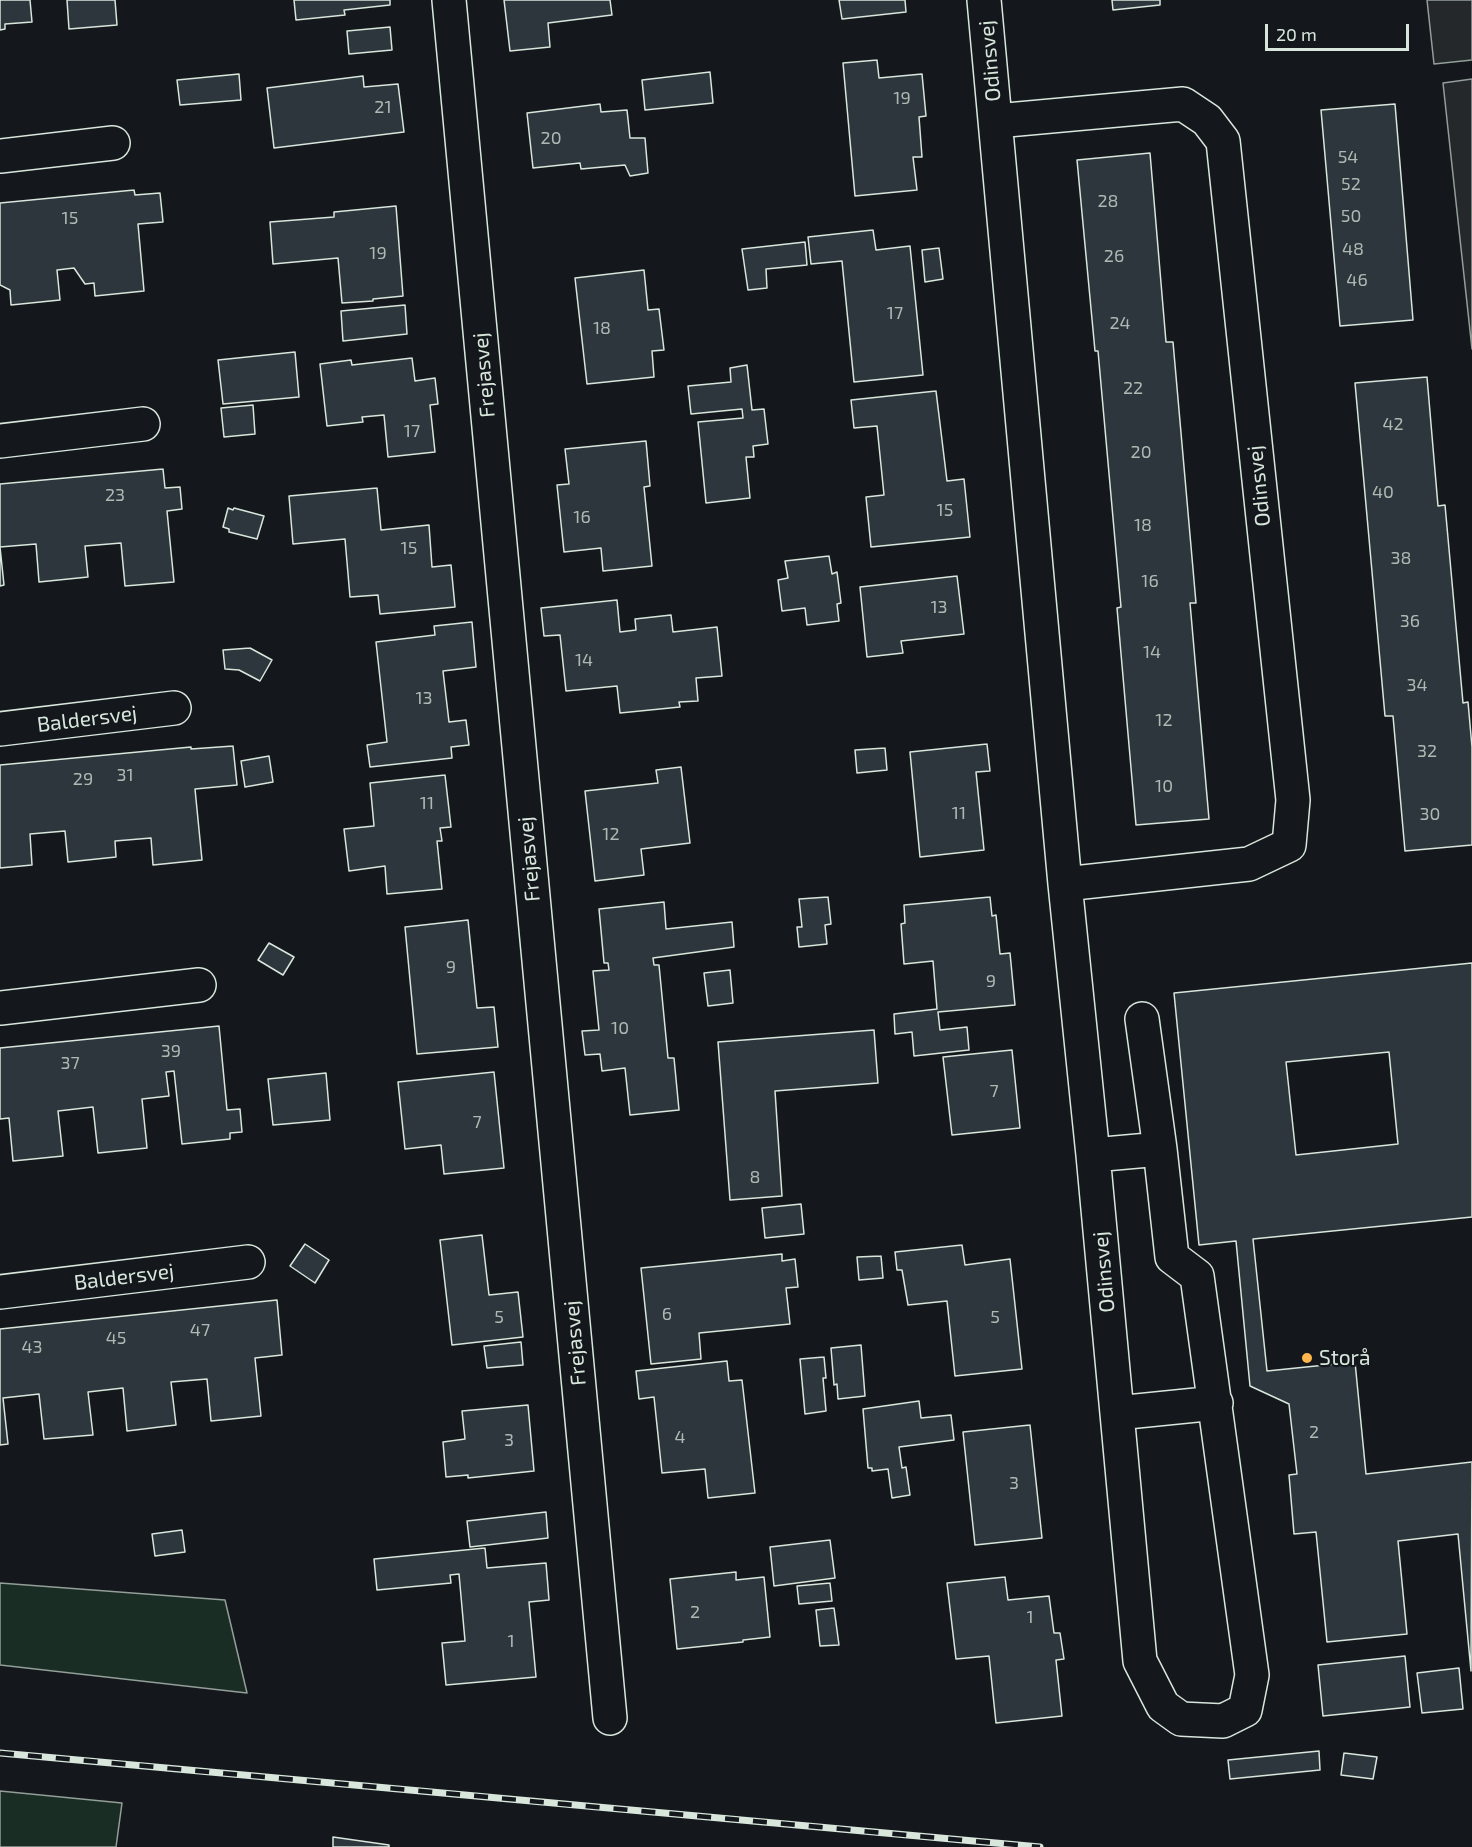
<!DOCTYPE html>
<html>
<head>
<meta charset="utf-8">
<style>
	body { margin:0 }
	#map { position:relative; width:1472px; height:1847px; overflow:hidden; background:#14181c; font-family:"Exo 2",sans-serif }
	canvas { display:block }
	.scale { position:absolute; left:1265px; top:24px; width:144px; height:27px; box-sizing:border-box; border:3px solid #d8e6dc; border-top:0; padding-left:8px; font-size:18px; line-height:21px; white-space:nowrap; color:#d8e6dc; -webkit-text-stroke:4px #14181c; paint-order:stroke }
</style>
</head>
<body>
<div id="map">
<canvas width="1472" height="1847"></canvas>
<div class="scale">20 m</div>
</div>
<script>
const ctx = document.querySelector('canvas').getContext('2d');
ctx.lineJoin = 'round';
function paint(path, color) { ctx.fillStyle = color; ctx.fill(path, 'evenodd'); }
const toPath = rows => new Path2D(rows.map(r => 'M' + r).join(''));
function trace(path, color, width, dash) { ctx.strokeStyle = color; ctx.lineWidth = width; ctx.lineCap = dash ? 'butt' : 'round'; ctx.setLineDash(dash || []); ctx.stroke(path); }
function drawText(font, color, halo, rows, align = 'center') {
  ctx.font = font + ' "Exo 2",sans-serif'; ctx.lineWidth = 4.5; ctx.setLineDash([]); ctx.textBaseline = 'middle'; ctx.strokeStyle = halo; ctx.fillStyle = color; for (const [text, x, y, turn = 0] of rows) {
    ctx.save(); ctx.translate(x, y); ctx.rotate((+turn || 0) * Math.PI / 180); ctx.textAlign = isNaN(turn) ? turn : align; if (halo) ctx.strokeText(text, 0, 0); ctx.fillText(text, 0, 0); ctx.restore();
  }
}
const green = toPath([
	[0,1583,225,1600,247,1693,0,1665,0,1583],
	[0,1791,122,1803,116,1847,0,1847,0,1791]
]);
const parking = toPath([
	[1427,0,1472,0,1472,60,1434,64,1427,0],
	[1472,79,1472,349,1443,83,1472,79]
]);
const building = toPath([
	[0,0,30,0,32,22,5,24,5,29,0,30,0,0],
	[67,0,115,0,117,25,69,29,67,0],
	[294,0,390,0,390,5,344,10,345,15,296,20,294,0],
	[504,0,610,0,612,15,548,23,550,47,510,51,504,0],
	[839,0,905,0,906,12,842,19,839,0],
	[1112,0,1160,0,1160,5,1113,10,1112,0],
	[390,27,392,50,349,54,347,31,390,27],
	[877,60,879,78,922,74,926,116,919,117,922,157,913,157,917,190,855,196,843,63,877,60],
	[710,72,713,103,645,110,642,80,710,72],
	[239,74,241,100,180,105,177,80,239,74],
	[363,76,364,87,398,84,404,132,274,148,267,88,363,76],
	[600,104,601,112,627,110,630,138,645,138,648,173,630,176,625,165,581,169,580,163,533,168,527,113,600,104],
	[1395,104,1413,320,1340,326,1321,110,1395,104],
	[1150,153,1166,342,1173,342,1196,603,1190,603,1209,819,1136,825,1117,608,1121,607,1098,351,1095,351,1077,160,1150,153],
	[134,190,135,195,160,193,163,222,138,224,144,291,95,296,94,283,85,284,74,268,57,270,60,300,11,305,10,290,0,285,0,203,134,190],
	[396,206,403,296,373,299,373,301,342,303,338,258,273,264,270,222,334,217,334,212,396,206],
	[873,230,876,250,910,246,923,375,854,382,842,261,811,264,808,237,873,230],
	[805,242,807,265,766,269,767,288,748,290,742,249,805,242],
	[939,248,943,279,925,282,922,250,939,248],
	[644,270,648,310,659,309,664,350,652,351,654,377,587,384,575,278,644,270],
	[405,305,407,334,343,341,341,311,405,305],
	[295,352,299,397,223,404,218,360,295,352],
	[412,358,415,381,435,378,438,404,430,405,435,452,388,457,384,415,362,417,363,422,327,426,320,364,351,360,352,365,412,358],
	[747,365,752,410,764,409,768,444,753,446,754,457,746,457,750,498,706,503,698,422,743,418,742,409,691,414,688,386,731,382,730,368,747,365],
	[1427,377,1438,506,1445,505,1463,703,1468,702,1472,747,1472,845,1405,851,1393,716,1385,716,1355,383,1427,377],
	[936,391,947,481,964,479,970,537,871,547,866,497,884,495,877,426,854,428,851,400,936,391],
	[253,405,255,434,224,437,221,408,253,405],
	[646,441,650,486,644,487,652,566,603,571,601,548,564,552,557,485,569,484,565,449,646,441],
	[163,469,165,488,180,487,182,509,167,511,174,582,125,586,121,543,85,546,88,577,39,582,36,544,0,547,4,585,0,586,0,484,163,469],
	[377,488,381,530,429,525,432,567,451,565,455,607,380,614,378,595,350,597,345,539,293,544,289,496,377,488],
	[228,508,233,510,234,508,264,516,257,539,229,532,229,529,223,527,228,508],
	[829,556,832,574,837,572,841,603,837,604,839,621,807,625,805,608,782,611,778,580,788,578,785,561,829,556],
	[957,576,964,634,901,641,903,653,867,657,860,587,957,576],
	[617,600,620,632,636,630,635,619,671,615,673,632,717,627,722,676,696,678,698,701,679,702,680,707,620,713,617,686,566,691,560,635,544,636,541,608,617,600],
	[472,622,476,667,443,671,449,722,466,720,469,745,451,747,452,758,370,767,367,745,387,742,376,642,435,635,434,626,472,622],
	[250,648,272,660,260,681,239,670,225,669,223,650,250,648],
	[987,744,990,771,976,772,984,850,920,857,910,752,987,744],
	[233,746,237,785,195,789,202,860,153,865,151,838,115,841,116,857,68,862,65,831,30,834,32,865,0,868,0,765,191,747,191,749,233,746],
	[885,748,887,770,857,773,855,750,885,748],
	[269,756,273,782,245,787,241,761,269,756],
	[681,767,690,843,641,849,644,875,595,881,585,791,658,783,656,770,681,767],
	[445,775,451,827,440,828,442,841,437,841,442,889,387,894,385,866,349,871,344,829,374,826,370,783,445,775],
	[828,897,831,924,825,925,827,944,799,947,797,927,802,927,799,899,828,897],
	[990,897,992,916,996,915,1000,954,1010,953,1015,1005,938,1012,940,1030,967,1027,969,1050,914,1056,912,1032,895,1034,894,1014,937,1009,933,961,904,964,901,924,905,923,904,905,990,897],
	[664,902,666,929,732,922,734,947,653,958,654,965,659,965,668,1058,674,1058,679,1110,630,1115,625,1068,602,1071,600,1054,585,1055,582,1031,599,1030,593,971,609,970,608,963,604,963,599,909,664,902],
	[468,920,477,1008,494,1007,498,1047,417,1054,405,927,468,920],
	[269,943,294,957,283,975,258,960,269,943],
	[1472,963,1472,1217,1253,1239,1267,1371,1355,1362,1366,1474,1472,1462,1471,1671,1458,1534,1398,1541,1407,1634,1327,1642,1316,1532,1294,1534,1289,1475,1297,1474,1289,1404,1250,1386,1236,1241,1199,1245,1174,993,1472,963],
	[1389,1052,1398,1144,1296,1155,1286,1062,1389,1052],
	[730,970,733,1003,708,1006,704,973,730,970],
	[219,1026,227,1110,240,1109,242,1132,230,1133,230,1139,182,1144,174,1071,166,1072,169,1096,142,1099,147,1148,98,1153,93,1107,58,1111,63,1156,13,1161,9,1118,0,1119,0,1048,219,1026],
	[874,1030,878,1083,775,1091,782,1196,730,1200,718,1042,874,1030],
	[1012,1050,1020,1128,952,1135,943,1057,1012,1050],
	[494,1072,504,1168,444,1174,441,1145,405,1149,398,1082,494,1072],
	[326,1073,330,1120,273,1125,268,1079,326,1073],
	[801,1204,804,1234,765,1238,762,1208,801,1204],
	[482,1235,489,1295,518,1292,523,1337,452,1345,440,1240,482,1235],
	[305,1244,329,1260,315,1283,290,1266,305,1244],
	[962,1245,965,1265,1010,1259,1022,1369,955,1376,947,1301,908,1305,902,1270,897,1270,895,1252,962,1245],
	[782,1254,782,1261,795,1259,798,1287,786,1288,790,1324,699,1333,701,1359,651,1364,641,1268,782,1254],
	[881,1256,883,1278,859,1280,857,1257,881,1256],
	[277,1300,282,1355,255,1358,261,1416,211,1421,207,1379,171,1382,176,1425,127,1431,123,1388,88,1392,93,1435,44,1439,39,1394,3,1398,8,1444,0,1445,0,1329,277,1300],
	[521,1342,523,1365,487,1368,484,1346,521,1342],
	[861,1345,865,1396,838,1399,837,1384,834,1385,831,1348,861,1345],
	[824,1357,826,1378,823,1378,826,1411,805,1414,800,1359,824,1357],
	[727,1361,729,1381,742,1380,755,1493,708,1498,705,1469,662,1473,654,1397,639,1399,636,1371,727,1361],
	[919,1401,921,1418,951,1415,954,1440,899,1447,902,1468,906,1467,910,1495,892,1498,888,1469,872,1471,872,1468,868,1468,863,1409,919,1401],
	[528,1405,534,1471,468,1478,468,1475,446,1477,443,1442,465,1439,462,1411,528,1405],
	[1030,1425,1042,1538,975,1545,963,1432,1030,1425],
	[546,1512,548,1538,470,1547,467,1521,546,1512],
	[182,1530,185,1552,155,1556,152,1534,182,1530],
	[830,1540,835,1578,774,1586,770,1547,830,1540],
	[485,1548,487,1568,546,1563,549,1600,529,1602,536,1677,446,1685,442,1643,465,1641,459,1574,450,1575,451,1583,377,1590,374,1559,485,1548],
	[736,1572,736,1580,764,1577,770,1637,743,1640,743,1642,677,1649,670,1579,736,1572],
	[1005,1577,1008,1600,1049,1596,1054,1633,1060,1633,1064,1659,1056,1660,1062,1716,996,1723,989,1656,956,1659,947,1583,1005,1577],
	[830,1583,832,1601,799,1604,797,1586,830,1583],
	[834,1608,839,1645,820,1646,816,1610,834,1608],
	[1405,1656,1410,1707,1323,1716,1318,1665,1405,1656],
	[1459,1668,1463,1709,1422,1713,1417,1673,1459,1668],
	[1319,1751,1320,1770,1230,1779,1228,1760,1319,1751],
	[1344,1753,1377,1757,1373,1779,1341,1775,1344,1753],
	[333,1837,389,1845,389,1847,333,1847,333,1837]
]);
const minor = toPath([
	[449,0,610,1718],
	[984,0,1065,884,1093,1155,1140,1661,1163,1706,1181,1719,1223,1721,1245,1710,1252,1675,1197,1276,1172,1257,1160,1149,1142,1019],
	[996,121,1183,104,1207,120,1223,141,1293,800,1289,845,1249,864,1065,884],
	[0,156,113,143],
	[0,441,143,424],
	[0,729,174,708],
	[0,1008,199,985],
	[1093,1155,1160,1149],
	[0,1292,248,1262],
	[1117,1413,1216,1403]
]);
const rail = toPath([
	[0,1753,1040,1847]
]);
const markers = [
	[1307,1358,6,"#ffb74d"]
];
const numberNames = [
	["19",902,98],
	["21",383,107],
	["20",551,138],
	["54",1348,157],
	["52",1351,184],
	["28",1108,201],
	["50",1351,216],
	["15",70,218],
	["48",1353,249],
	["19",378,253],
	["26",1114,256],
	["46",1357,280],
	["17",895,313],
	["24",1120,323],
	["18",602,328],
	["22",1133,388],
	["42",1393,424],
	["17",412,431],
	["20",1141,452],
	["40",1383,492],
	["23",115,495],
	["15",945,510],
	["16",582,517],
	["18",1143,525],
	["15",409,548],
	["38",1401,558],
	["16",1150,581],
	["13",939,607],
	["36",1410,621],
	["14",1152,652],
	["14",584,660],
	["34",1417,685],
	["13",424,698],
	["12",1164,720],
	["32",1427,751],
	["31",125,775],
	["29",83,779],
	["10",1164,786],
	["11",427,803],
	["11",959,813],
	["30",1430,814],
	["12",611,834],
	["9",451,967],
	["9",991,981],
	["10",620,1028],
	["39",171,1051],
	["37",70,1063],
	["7",994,1091],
	["7",477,1122],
	["8",755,1177],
	["6",667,1314],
	["5",499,1317],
	["5",995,1317],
	["47",200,1330],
	["45",116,1338],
	["43",32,1347],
	["2",1314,1432],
	["4",680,1437],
	["3",509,1440],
	["3",1014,1483],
	["2",695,1612],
	["1",1030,1617],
	["1",511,1641]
];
const streetNames = [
	["Odinsvej",990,61,-95],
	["Frejasvej",484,375,-95],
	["Odinsvej",1259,486,-96],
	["Baldersvej",87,719,-7],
	["Frejasvej",529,859,-95],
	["Odinsvej",1104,1272,-95],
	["Baldersvej",124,1277,-7],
	["Frejasvej",575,1343,-95]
];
const poiNames = [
	["Storå",1319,1358]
];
paint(green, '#1a2d24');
trace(green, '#939e99', 1.5);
paint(parking, '#24282b');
trace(parking, '#939e99', 1.5);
paint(building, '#2c363c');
trace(building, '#d8e6dc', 1.5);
trace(minor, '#d8e6dc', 36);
trace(minor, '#14181c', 33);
trace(rail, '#d8e6dc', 7);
trace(rail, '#14181c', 4.5, [14]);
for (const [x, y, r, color] of markers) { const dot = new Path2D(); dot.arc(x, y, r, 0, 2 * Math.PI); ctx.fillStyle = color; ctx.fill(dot); trace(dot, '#14181c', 2); }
drawText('18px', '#adbab4', null, numberNames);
drawText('21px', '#d8e6dc', '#14181c', streetNames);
drawText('21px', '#d8e6dc', '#14181c', poiNames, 'left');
</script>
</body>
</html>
